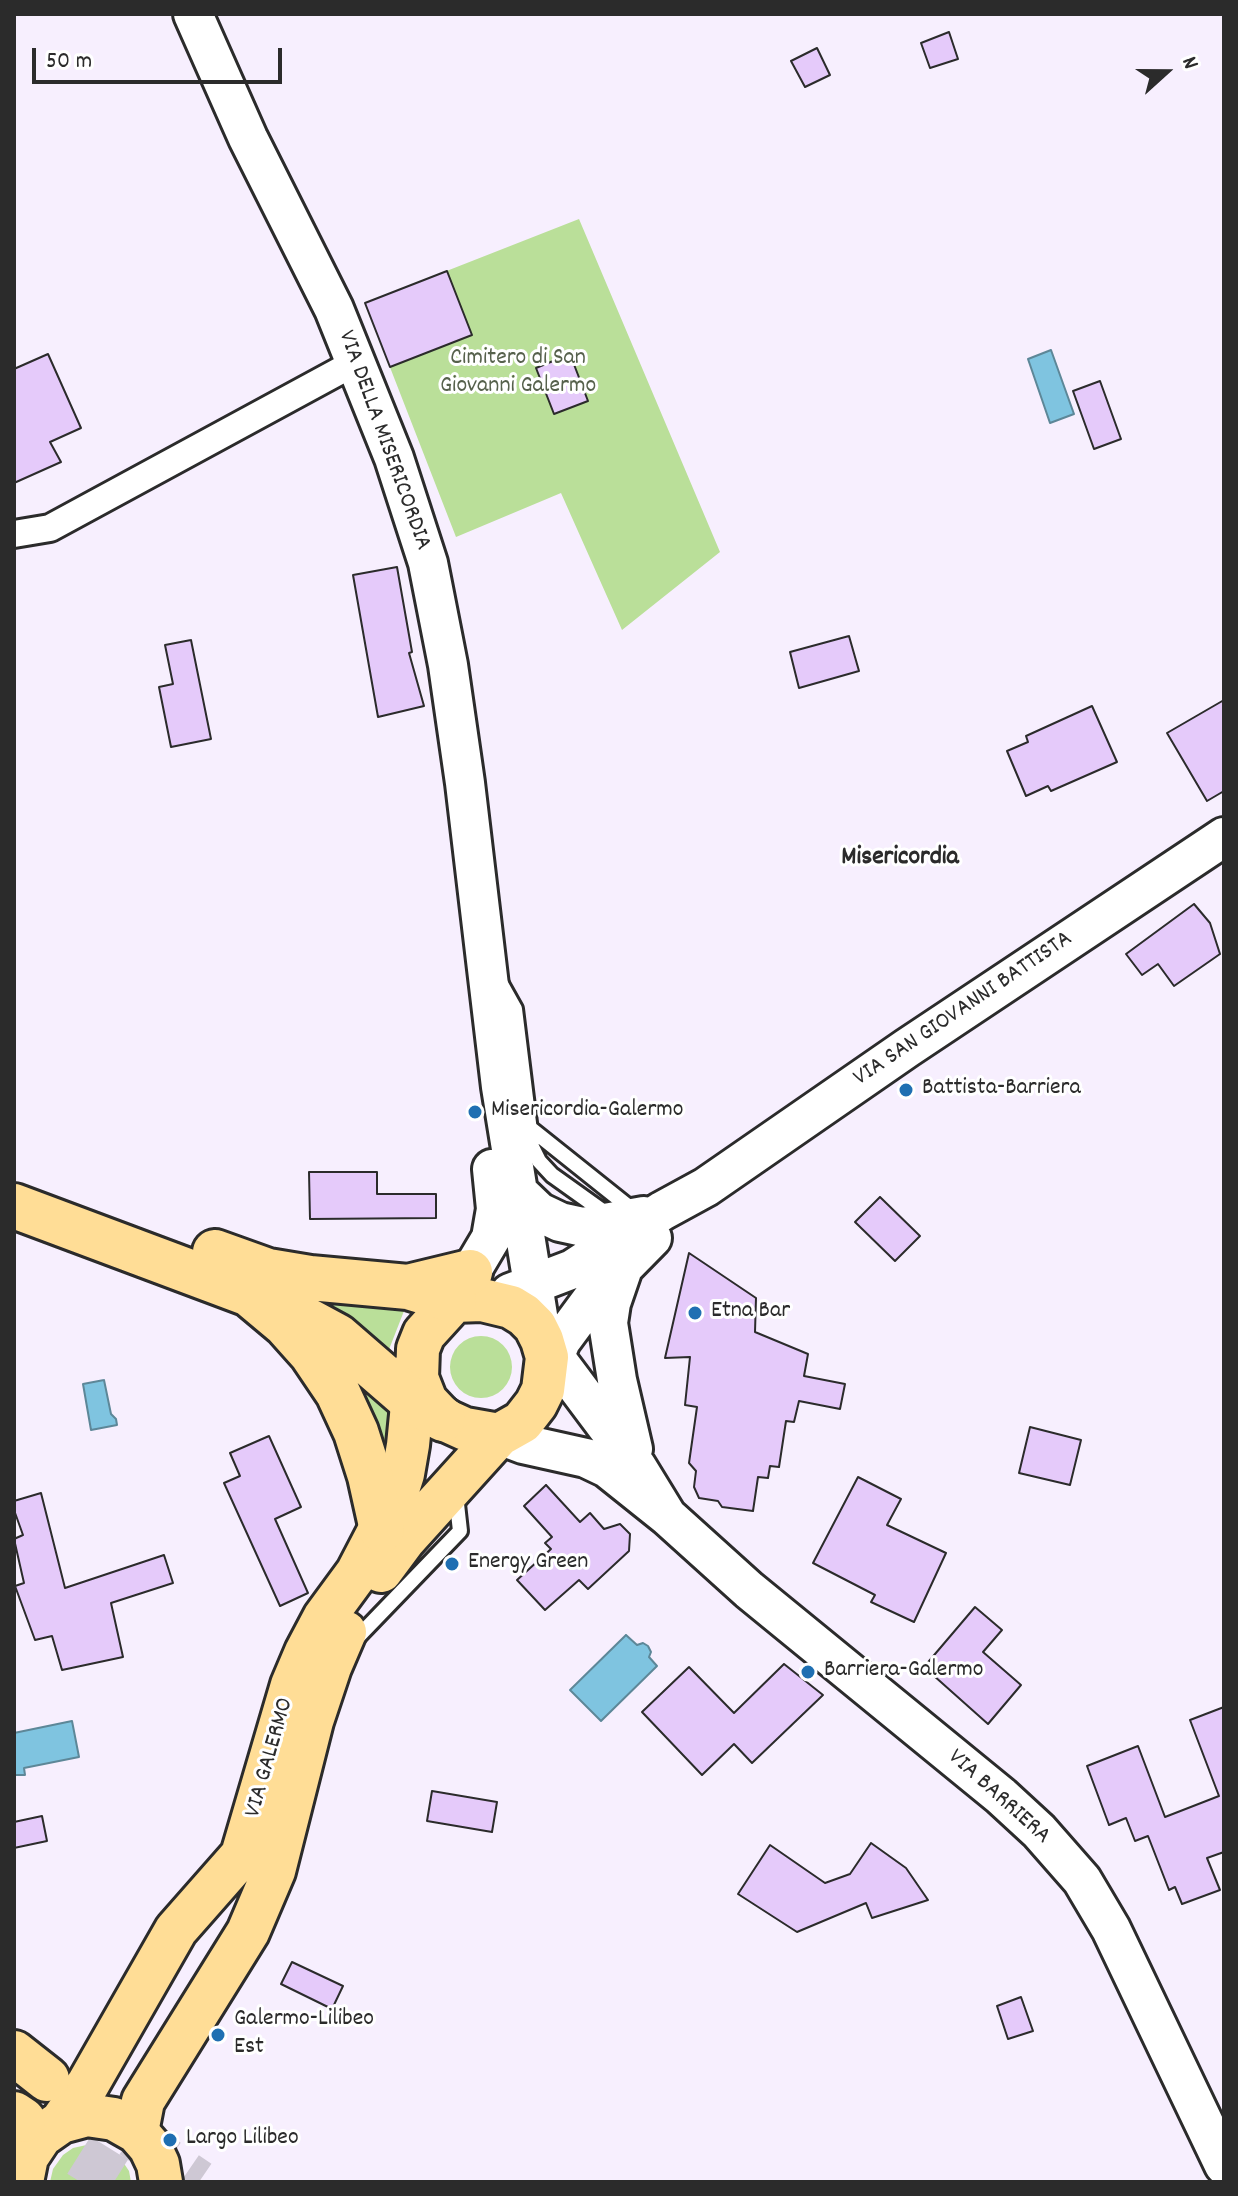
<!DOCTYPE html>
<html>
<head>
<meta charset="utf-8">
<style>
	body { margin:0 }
	#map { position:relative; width:1238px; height:2196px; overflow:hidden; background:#f7effe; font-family:Dekko,sans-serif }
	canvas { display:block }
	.frame { position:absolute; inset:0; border:16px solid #2b2b2b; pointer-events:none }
	.north { position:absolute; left:1126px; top:32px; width:80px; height:80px; -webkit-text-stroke:6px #fff; paint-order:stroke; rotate:69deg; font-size:22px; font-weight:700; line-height:32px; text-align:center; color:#2b2b2b }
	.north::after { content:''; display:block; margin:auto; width:28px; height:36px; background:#2b2b2b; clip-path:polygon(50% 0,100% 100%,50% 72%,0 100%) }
	.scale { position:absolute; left:32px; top:48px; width:250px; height:36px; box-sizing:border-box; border:4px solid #2b2b2b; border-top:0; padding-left:10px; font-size:24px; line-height:28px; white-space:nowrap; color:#2b2b2b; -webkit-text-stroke:6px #fff; paint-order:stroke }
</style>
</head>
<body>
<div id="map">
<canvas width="1238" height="2196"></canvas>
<div class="frame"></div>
<div class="north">N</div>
<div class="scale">50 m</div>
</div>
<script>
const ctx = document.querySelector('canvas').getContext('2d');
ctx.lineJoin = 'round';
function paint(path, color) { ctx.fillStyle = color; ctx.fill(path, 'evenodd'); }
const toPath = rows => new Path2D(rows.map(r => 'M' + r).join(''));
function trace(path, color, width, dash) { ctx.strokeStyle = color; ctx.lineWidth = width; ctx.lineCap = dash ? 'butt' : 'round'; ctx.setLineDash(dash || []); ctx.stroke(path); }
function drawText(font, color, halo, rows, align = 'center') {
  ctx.font = font + ' Dekko,sans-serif'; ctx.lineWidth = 6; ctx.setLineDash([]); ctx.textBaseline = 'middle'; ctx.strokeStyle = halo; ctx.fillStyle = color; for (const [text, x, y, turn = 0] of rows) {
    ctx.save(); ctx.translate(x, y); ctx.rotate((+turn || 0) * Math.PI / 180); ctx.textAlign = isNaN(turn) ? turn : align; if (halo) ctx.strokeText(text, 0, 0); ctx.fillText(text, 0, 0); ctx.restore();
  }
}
const green = toPath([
	[579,219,720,552,622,630,561,493,456,537,365,303],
	[298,1292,349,1304,401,1308,404,1311,388,1352],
	'450 1367a31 31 0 1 1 62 0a31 31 0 1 1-62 0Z',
	[334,1353,380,1400,389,1415,391,1424,390,1474],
	[91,2144,103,2146,119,2156,129,2171,131,2182,50,2182,53,2169,63,2155,73,2148]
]);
const water = toPath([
	[1051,350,1074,414,1050,423,1028,359,1051,350],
	[104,1380,111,1414,116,1419,117,1425,91,1430,83,1384,104,1380],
	[626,1635,637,1645,643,1643,648,1646,651,1652,649,1657,657,1666,601,1721,570,1690,626,1635],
	[72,1721,79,1757,24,1768,25,1775,14,1775,14,1733,72,1721]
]);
const building = toPath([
	[949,32,958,59,930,68,921,43,949,32],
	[817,48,830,75,805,87,791,61,817,48],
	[447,271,472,335,390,367,365,303,447,271],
	[48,354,81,428,50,442,61,462,14,483,14,369,48,354],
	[570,354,588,401,554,414,536,368,570,354],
	[1100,381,1121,439,1094,449,1073,391,1100,381],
	[397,567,412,652,409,653,424,706,378,717,353,575,397,567],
	[849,636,859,671,799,688,790,652,849,636],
	[191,640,211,739,171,747,159,687,173,684,165,645,191,640],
	[1224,700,1224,791,1207,801,1167,733,1224,700],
	[1092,706,1117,762,1051,791,1048,786,1026,796,1007,751,1028,742,1026,736,1092,706],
	[1194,904,1210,923,1220,954,1174,986,1158,964,1142,975,1126,954,1194,904],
	[309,1172,377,1172,377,1194,436,1194,436,1218,310,1219,309,1172],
	[880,1197,920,1236,895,1261,855,1222,880,1197],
	[689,1253,756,1298,755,1332,808,1354,804,1376,845,1384,840,1409,799,1401,794,1422,786,1421,779,1467,770,1466,768,1478,758,1477,753,1511,722,1507,718,1501,699,1498,694,1487,696,1471,689,1463,697,1407,685,1405,690,1357,665,1358,689,1253],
	[1030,1427,1081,1440,1070,1485,1019,1473,1030,1427],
	[269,1436,301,1507,275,1519,308,1593,280,1606,224,1483,240,1476,230,1453,269,1436],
	[858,1477,901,1499,887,1525,946,1553,914,1622,871,1602,875,1595,813,1563,858,1477],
	[546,1485,580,1522,590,1513,604,1529,620,1524,630,1534,629,1551,588,1589,579,1580,545,1610,517,1580,551,1549,545,1543,552,1537,524,1506,546,1485],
	[41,1493,65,1588,164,1555,173,1583,111,1603,123,1657,62,1670,52,1636,35,1640,15,1586,24,1583,14,1539,23,1535,14,1510,14,1501,41,1493],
	[975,1607,1002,1630,983,1652,1021,1685,988,1724,924,1667,975,1607],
	[784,1664,823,1695,752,1763,734,1744,702,1775,642,1712,689,1667,734,1713,784,1664],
	[1224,1707,1224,1852,1207,1858,1220,1890,1182,1904,1175,1887,1169,1890,1148,1836,1135,1841,1126,1818,1109,1825,1087,1766,1138,1746,1165,1817,1219,1796,1190,1720,1224,1707],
	[432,1791,497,1802,492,1832,427,1821,432,1791],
	[42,1816,47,1841,14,1848,14,1822,42,1816],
	[871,1843,906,1868,928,1900,872,1918,866,1903,797,1932,738,1894,770,1845,825,1883,850,1874,871,1843],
	[292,1962,343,1986,332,2009,281,1984,292,1962],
	[1021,1997,1033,2031,1008,2039,997,2006,1021,1997]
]);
const motorwayTunnel = toPath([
	[23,2120,122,2182],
	[132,2136,199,2182]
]);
const service = toPath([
	[501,984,515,1009,532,1147,539,1161,552,1175,608,1215],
	[530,1128,634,1211],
	[355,1640,460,1531,456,1495]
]);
const minor = toPath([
	[14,534,50,528,356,362]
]);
const secondary = toPath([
	[193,14,248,138,334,309,394,458,428,563,448,665,465,783,501,1087,542,1340,637,1467,667,1516],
	[517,1191,539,1212,560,1222,583,1227,644,1216],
	[622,1271,611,1303,608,1323,617,1380,633,1449],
	[510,1293,573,1269,662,1211,706,1187,907,1048,1224,837],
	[456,1297,491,1238,496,1209,492,1169],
	[547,1375,561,1341,592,1299,652,1238],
	[499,1435,523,1444,586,1458,607,1468,667,1516,749,1590,1001,1796,1039,1831,1082,1880,1111,1929,1224,2165]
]);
const primary = toPath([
	[482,1300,511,1307,524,1315,535,1326,542,1340,547,1357,543,1390,536,1404,522,1422,499,1435,465,1429,443,1419,426,1401,417,1378,418,1349,424,1334,454,1301,482,1300],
	[381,1571,404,1540,499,1435],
	[61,2122,88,2084,176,1930,242,1855,292,1685,306,1652,324,1618,357,1573,394,1502,403,1474,408,1445,416,1365],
	[137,2132,143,2101,248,1932,274,1871,312,1721,330,1667,345,1632],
	[22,2182,27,2157,41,2136,61,2122,87,2115,114,2119,137,2132,150,2147,158,2164,161,2182]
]);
const motorway = toPath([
	[14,1206,249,1294,286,1325,311,1353,338,1393,356,1432,370,1476,382,1530],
	[215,1252,268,1271,310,1278,408,1287,454,1301],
	[408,1287,470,1272],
	[285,1308,337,1336,412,1401,443,1419],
	[14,2053,47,2079],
	[14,2114,23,2120]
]);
const markers = [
	[906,1090,8,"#1f6fb2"],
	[475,1112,8,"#1f6fb2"],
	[695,1313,8,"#1f6fb2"],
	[452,1564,8,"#1f6fb2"],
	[808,1672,8,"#1f6fb2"],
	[218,2035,8,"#1f6fb2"],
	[170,2140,8,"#1f6fb2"]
];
const parkNames = [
	["Cimitero di San",518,360],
	["Giovanni Galermo",518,388]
];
const streetNames = [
	["VIA DELLA MISERICORDIA",383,441,70],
	["VIA SAN GIOVANNI BATTISTA",964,1010,-34],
	["VIA GALERMO",271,1758,-74],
	["VIA BARRIERA",998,1798,42]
];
const poiNames = [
	["Battista-Barriera",922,1090],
	["Misericordia-Galermo",491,1112],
	["Etna Bar",711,1313],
	["Energy Green",468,1564],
	["Barriera-Galermo",824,1672],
	["Galermo-Lilibeo",234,2021],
	["Est",234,2049],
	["Largo Lilibeo",186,2140]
];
const neighbourhoodNames = [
	["Misericordia",900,859]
];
paint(green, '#badf99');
paint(water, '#7fc4e0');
trace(water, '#5d8798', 2);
paint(building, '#e5cafa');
trace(building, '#2b2b2b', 2);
trace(motorwayTunnel, '#cec8d4', 44, [44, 22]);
trace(service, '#2b2b2b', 20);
trace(minor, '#2b2b2b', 32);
trace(secondary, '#2b2b2b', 44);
trace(primary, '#2b2b2b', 48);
trace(motorway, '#2b2b2b', 50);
trace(service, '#fff', 14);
trace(minor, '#fff', 26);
trace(secondary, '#fff', 38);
trace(primary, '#ffdd96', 42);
trace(motorway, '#ffdd96', 44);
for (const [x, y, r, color] of markers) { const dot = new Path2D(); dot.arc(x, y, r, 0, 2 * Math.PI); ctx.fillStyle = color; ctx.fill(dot); trace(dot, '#fff', 3); }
drawText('24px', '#56614c', '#fff', parkNames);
drawText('24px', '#2b2b2b', '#fff', streetNames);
drawText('24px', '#2b2b2b', '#fff', poiNames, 'left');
drawText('bold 26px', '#2b2b2b', '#fff', neighbourhoodNames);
</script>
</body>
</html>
